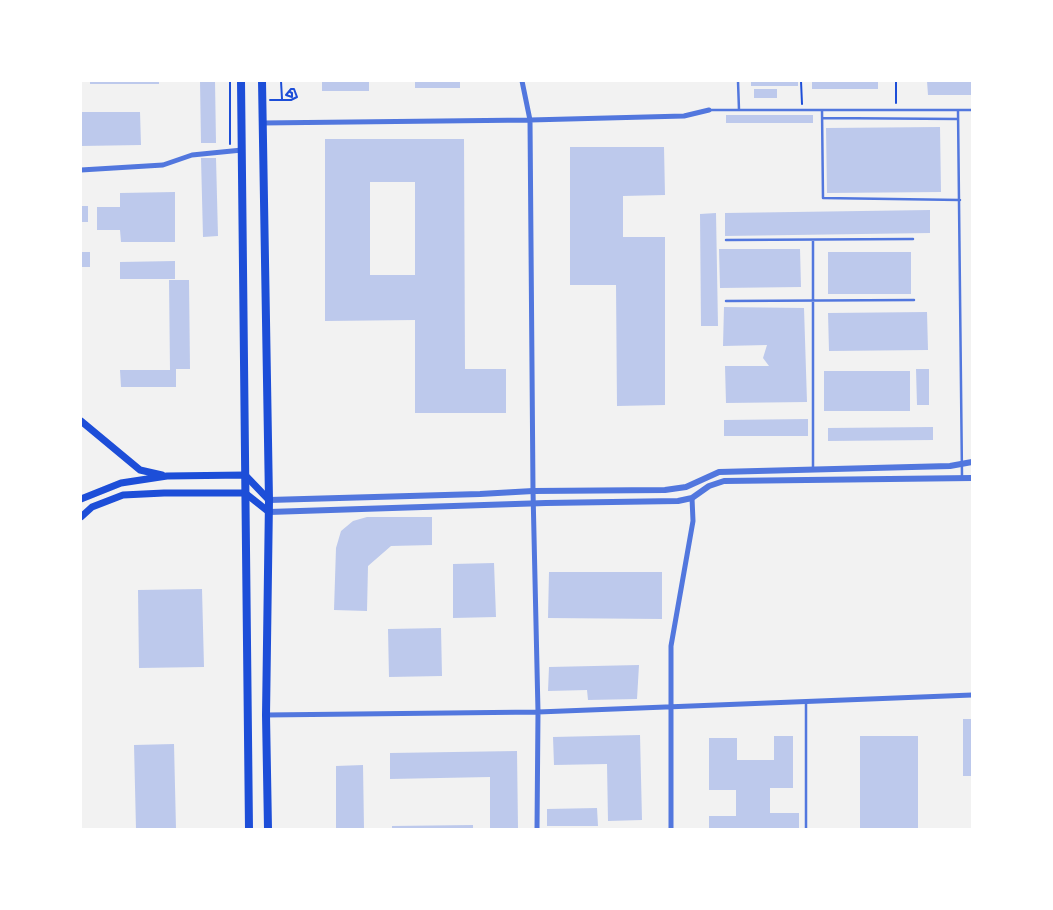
<!DOCTYPE html>
<html>
<head>
<meta charset="utf-8">
<style>
	body { margin:0 }
	#map { position:relative; width:1053px; height:910px; overflow:hidden; background:#f2f2f2; font-family:"Roboto Serif",serif }
	canvas { display:block }
	.frame { position:absolute; inset:0; border:82px solid #fff; pointer-events:none }
</style>
</head>
<body>
<div id="map">
<canvas width="1053" height="910"></canvas>
<div class="frame"></div>
</div>
<script>
const ctx = document.querySelector('canvas').getContext('2d');
ctx.lineJoin = 'round';
function paint(path, color) { ctx.fillStyle = color; ctx.fill(path, 'evenodd'); }
const toPath = rows => new Path2D(rows.map(r => 'M' + r).join(''));
function trace(path, color, width, dash) { ctx.strokeStyle = color; ctx.lineWidth = width; ctx.lineCap = dash ? 'butt' : 'round'; ctx.setLineDash(dash || []); ctx.stroke(path); }
const building = toPath([
	[90,81,159,81,159,84,90,84],
	[200,81,215,81,216,143,201,143],
	[322,81,369,81,369,91,322,91],
	[415,81,460,81,460,88,415,88],
	[751,81,798,81,798,86,751,86],
	[812,81,878,81,878,89,812,89],
	[927,81,972,81,972,95,928,95],
	[754,89,777,89,777,98,754,98],
	[81,112,140,112,141,145,81,146],
	[726,115,813,115,813,123,726,123],
	[940,127,941,192,827,193,826,128],
	[325,139,464,139,465,369,506,369,506,413,415,413,415,320,325,321],
	[370,182,415,182,415,275,370,275],
	[570,147,664,147,665,195,623,196,623,237,665,237,665,405,617,406,616,285,570,285],
	[201,158,216,158,218,236,203,237],
	[175,192,175,242,121,242,120,230,97,230,97,207,120,207,120,193],
	[81,206,88,206,88,222,81,222],
	[930,210,930,233,725,236,725,213],
	[716,213,718,326,701,326,700,214],
	[719,249,800,249,801,287,720,288],
	[81,252,90,252,90,267,81,267],
	[828,252,911,252,911,294,828,294],
	[175,261,175,279,120,279,120,262],
	[169,280,189,280,190,369,176,369,176,387,121,387,120,370,170,370],
	[724,307,804,308,807,402,726,403,725,366,769,366,763,358,767,345,723,346],
	[927,312,928,350,829,351,828,313],
	[916,369,929,369,929,405,917,405],
	[824,371,910,371,910,411,824,411],
	[808,419,808,436,724,436,724,420],
	[933,427,933,440,828,441,828,428],
	[367,517,432,517,432,545,391,546,368,566,367,611,334,610,336,548,341,531,353,521],
	[494,563,496,617,453,618,453,564],
	[549,572,662,572,662,619,548,618],
	[202,589,204,667,139,668,138,590],
	[441,628,442,676,389,677,388,629],
	[639,665,637,699,588,700,587,690,548,691,549,667],
	[963,719,972,719,972,776,963,776],
	[640,735,642,820,608,821,607,764,554,765,553,737],
	[774,736,793,736,793,788,770,788,770,813,799,813,799,829,709,829,709,816,736,816,736,790,709,790,709,738,737,738,737,760,774,760],
	[860,736,918,736,918,829,860,829],
	[174,744,176,829,136,829,134,745],
	[517,751,518,829,490,829,490,777,390,779,390,753],
	[363,765,364,829,336,829,336,766],
	[597,808,598,826,547,826,547,809],
	[473,825,473,829,392,829,392,826]
]);
const path = toPath([
	[230,81,230,144],
	[281,81,282,99],
	[801,81,802,104],
	[896,81,896,103],
	[270,100,291,100,297,97,294,89,291,89,286,95,292,97,292,93,290,92]
]);
const service = toPath([
	[738,81,739,110],
	[709,110,972,110],
	[822,110,823,198,960,200],
	[958,110,962,477],
	[822,118,958,119],
	[726,240,913,239],
	[813,240,813,468],
	[726,301,914,300],
	[806,829,806,702]
]);
const minor = toPath([
	[522,81,530,120,533,491,538,712,537,829],
	[262,123,530,120,684,116,709,110],
	[81,170,163,165,192,155,242,150],
	[266,715,538,712,972,695],
	[671,829,671,646,693,521,692,498]
]);
const tertiary = toPath([
	[269,500,480,494,533,491,665,490,686,487,719,472,950,466,972,462],
	[269,512,546,503,678,501,692,498,709,486,724,481,972,478]
]);
const secondary = toPath([
	[81,421,140,470,162,475],
	[81,499,121,483,167,476,245,475,269,500],
	[81,517,92,507,123,495,164,493,245,493,269,512]
]);
const primary = toPath([
	[241,81,249,829],
	[262,81,269,500,266,715,268,829]
]);
paint(building, '#bdc9ec');
trace(path, '#1d4ed8', 2);
trace(service, '#5277de', 2.5);
trace(minor, '#5277de', 5);
trace(tertiary, '#5277de', 6);
trace(secondary, '#1d4ed8', 7);
trace(primary, '#1d4ed8', 8);
</script>
</body>
</html>
